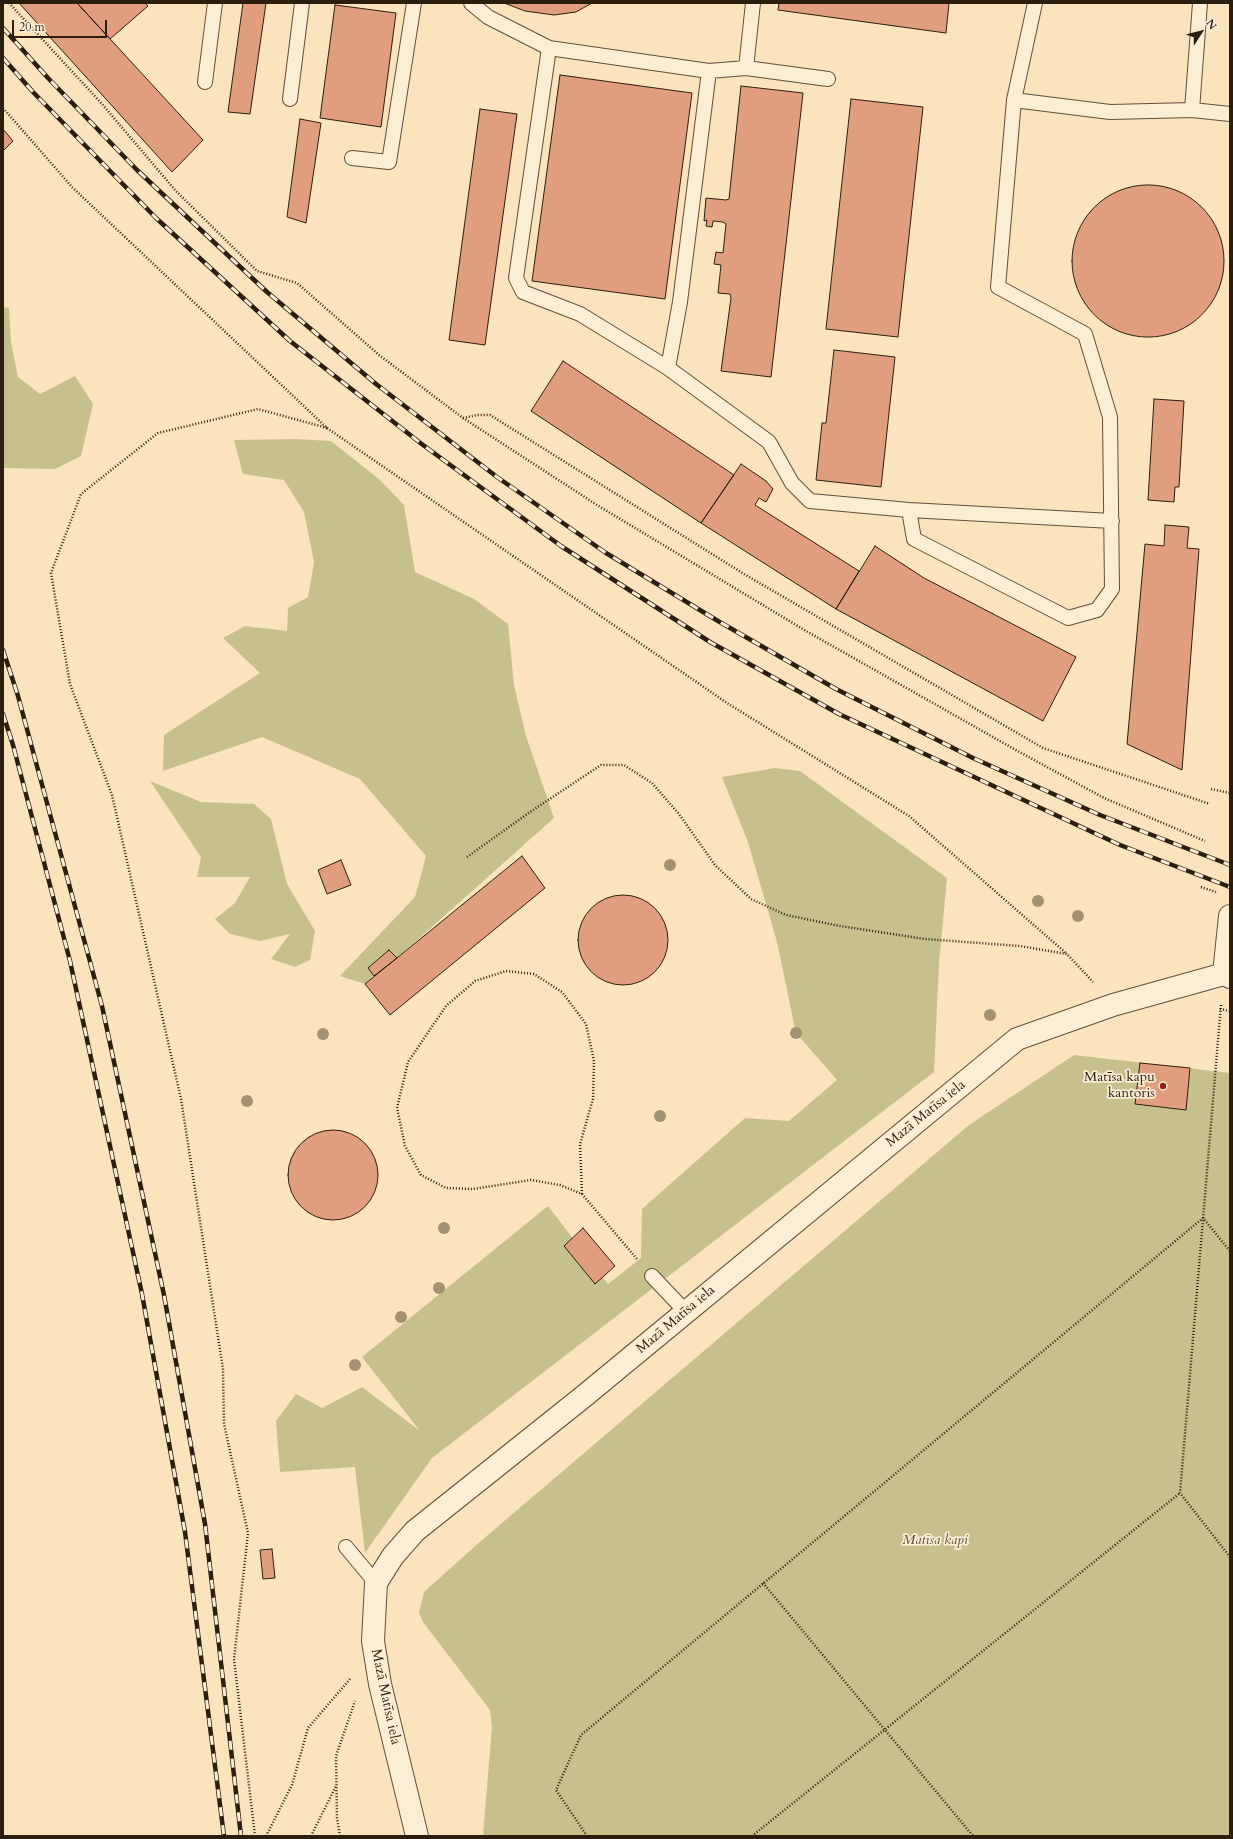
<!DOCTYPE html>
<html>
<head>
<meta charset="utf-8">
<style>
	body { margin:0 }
	#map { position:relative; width:1233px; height:1839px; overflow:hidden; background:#fbe3be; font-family:Cardo,serif }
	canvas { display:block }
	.frame { position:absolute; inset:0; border:4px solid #2c1e0f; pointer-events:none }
	.north { position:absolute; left:1181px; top:12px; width:40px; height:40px; -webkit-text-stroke:3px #fcedd5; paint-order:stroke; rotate:54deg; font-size:11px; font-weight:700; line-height:16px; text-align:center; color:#2c1e0f }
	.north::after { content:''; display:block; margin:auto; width:14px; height:18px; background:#2c1e0f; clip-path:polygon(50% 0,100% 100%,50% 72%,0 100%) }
	.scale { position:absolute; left:12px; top:20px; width:95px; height:18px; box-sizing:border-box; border:2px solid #2c1e0f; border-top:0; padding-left:5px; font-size:12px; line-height:14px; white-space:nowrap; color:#2c1e0f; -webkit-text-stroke:3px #fcedd5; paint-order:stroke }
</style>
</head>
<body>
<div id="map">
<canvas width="1233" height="1839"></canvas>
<div class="frame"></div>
<div class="north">N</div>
<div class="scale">20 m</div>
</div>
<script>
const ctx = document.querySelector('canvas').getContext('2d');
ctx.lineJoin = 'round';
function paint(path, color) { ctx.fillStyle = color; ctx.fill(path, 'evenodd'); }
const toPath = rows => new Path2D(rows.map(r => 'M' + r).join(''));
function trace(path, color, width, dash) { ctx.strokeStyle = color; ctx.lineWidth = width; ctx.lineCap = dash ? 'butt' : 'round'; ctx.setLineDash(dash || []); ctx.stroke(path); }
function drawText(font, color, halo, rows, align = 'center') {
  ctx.font = font + ' Cardo,serif'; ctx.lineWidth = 3.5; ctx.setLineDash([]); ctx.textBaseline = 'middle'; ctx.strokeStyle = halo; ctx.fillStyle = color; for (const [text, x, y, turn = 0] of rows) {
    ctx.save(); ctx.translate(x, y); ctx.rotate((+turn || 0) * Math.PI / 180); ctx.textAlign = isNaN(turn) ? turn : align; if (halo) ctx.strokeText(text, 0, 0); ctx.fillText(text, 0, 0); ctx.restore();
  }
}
const green = toPath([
	[3,307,9,308,11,342,18,377,40,394,75,376,93,404,81,456,55,469,3,468],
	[296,439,331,441,380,480,404,505,415,572,474,599,508,624,514,685,526,736,554,818,397,958,389,950,368,968,374,976,365,984,340,976,415,897,426,856,360,779,262,737,163,771,164,735,260,673,223,638,245,626,287,631,288,608,308,597,314,562,304,512,284,480,243,474,234,440],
	[775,768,800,771,947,878,939,963,934,1072,432,1458,365,1553,355,1467,280,1472,276,1421,296,1394,322,1408,362,1387,420,1431,362,1357,548,1206,608,1284,641,1258,642,1209,745,1118,789,1121,837,1080,796,1033,777,942,748,842,722,777],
	[150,781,201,802,254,804,271,819,287,884,315,931,310,960,295,967,271,959,290,934,260,941,230,934,215,919,235,903,250,877,197,877,201,857],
	[1074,1055,1230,1073,1230,1836,483,1836,492,1727,490,1710,423,1622,419,1613,424,1592,482,1540,969,1125]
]);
const building = toPath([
	[19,3,77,3,203,140,172,172,19,3],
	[77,3,145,3,148,6,110,39,77,3],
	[243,3,266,3,250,114,228,112,243,3],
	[504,3,592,3,576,12,554,15,525,11,504,3],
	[779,3,949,3,946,33,778,10,779,3],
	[335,5,396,13,381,127,320,118,335,5],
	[560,75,692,93,665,299,532,281,560,75],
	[741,86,803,93,771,377,721,371,731,298,730,294,718,293,721,265,714,264,716,252,723,253,726,224,723,222,713,221,712,227,706,226,707,220,704,221,706,198,726,200,729,199,741,86],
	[851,99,923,107,898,337,826,329,851,99],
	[480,109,517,114,485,345,449,340,480,109],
	[300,119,321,123,306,223,287,217,300,119],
	[3,129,13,141,3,151,3,129],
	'1072 261a76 76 0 1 1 152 0a76 76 0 1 1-152 0Z',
	[834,350,895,357,881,487,816,480,822,423,826,423,834,350],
	[563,361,734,475,701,523,531,411,563,361],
	[1154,399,1184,401,1179,487,1175,487,1174,502,1148,500,1154,399],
	[741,464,766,481,773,489,766,502,759,498,755,505,859,571,836,609,701,523,741,464],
	[1165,525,1189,527,1187,548,1199,549,1182,770,1127,744,1145,544,1164,546,1165,525],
	[875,546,924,578,1076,657,1043,721,836,609,875,546],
	[522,856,545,888,390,1015,365,984,522,856],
	[341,860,351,885,327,894,318,870,341,860],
	'578 940a45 45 0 1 1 90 0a45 45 0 1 1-90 0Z',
	[389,950,397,958,374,976,368,968,389,950],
	[1140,1063,1190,1068,1186,1110,1135,1104,1140,1063],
	'288 1175a45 45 0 1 1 90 0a45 45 0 1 1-90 0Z',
	[583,1228,615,1266,595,1284,564,1246,583,1228],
	[272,1549,275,1578,263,1579,260,1550,272,1549]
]);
const path = toPath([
	[9,3,102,104,175,190,257,271,297,283,379,355,463,418,597,505,806,631,1014,749,1104,798,1205,841],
	[3,108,72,187,327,428,727,703,909,816,1067,954],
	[463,418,477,415,490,415,744,574,1043,748,1210,804],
	[1211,789,1230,793],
	[467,857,530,812,601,765,624,765,652,783,679,814,715,865,751,899,786,915,840,926,925,939,1020,946,1067,954,1093,982],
	[1201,887,1216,892],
	[1221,1005,1180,1493,1230,1557],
	[1220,1009,1230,1011],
	[582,1194,580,1144,593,1099,594,1061,586,1024,562,992,534,974,506,971,475,981,446,1006,408,1062,397,1108,405,1146,421,1175,446,1188,473,1189,531,1180,560,1185,582,1194,637,1259],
	[763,1583,973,1836],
	[255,1836,234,1659,248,1533,224,1424,223,1369,181,1099,112,795,70,684,51,573,81,494,158,433,258,409,327,428],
	[266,1836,292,1785,308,1728,350,1679],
	[311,1836,336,1786],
	[340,1836,337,1818,336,1756,355,1701],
	[587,1836,556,1790,581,1735,1203,1218,1230,1251],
	[752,1836,1180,1493]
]);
const service = toPath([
	[471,3,488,17,549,48],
	[753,3,746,68,709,71,680,302,668,368,769,442,792,483,810,501,909,510,1112,521],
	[1200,3,1192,110,1230,114],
	[746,68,828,79],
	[205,82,215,3],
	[290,99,302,3],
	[1014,100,1035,3],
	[352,158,389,162,414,3],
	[668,368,580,314,523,292,516,278,549,48,709,71],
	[909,510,914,539,1068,618,1097,610,1112,589,1110,417,1085,334,998,287,1014,100,1110,112,1192,110],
	[652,1276,686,1312],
	[346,1547,376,1583]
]);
const minor = toPath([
	[417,1836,380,1684,373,1641,376,1583,393,1556,415,1531,583,1397,1017,1039,1113,1005,1224,974]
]);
const tertiary = toPath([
	[1230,916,1224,974,1230,977]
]);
const rail = toPath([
	[3,28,48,78,137,170,267,292,376,384,497,477,606,553,718,621,836,689,973,758,1100,815,1230,865],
	[3,58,33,92,156,218,290,341,423,445,561,546,710,642,839,714,1120,845,1230,887],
	[3,650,18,696,102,1006,164,1295,205,1524,241,1836],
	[3,714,13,745,70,961,142,1294,185,1532,224,1836]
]);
const trees = [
	[670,865],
	[1038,901],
	[1078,916],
	[990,1015],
	[796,1033],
	[323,1034],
	[247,1101],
	[660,1116],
	[444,1228],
	[439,1288],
	[401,1317],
	[355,1365]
];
const markers = [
	[1163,1086,4,"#8f2418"]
];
const poiNames = [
	["Matīsa kapu",1155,1078],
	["kantoris",1155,1094]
];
const streetNames = [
	["Mazā Matīsa iela",926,1114,-39],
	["Mazā Matīsa iela",676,1320,-40],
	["Mazā Matīsa iela",385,1697,78]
];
const parkNames = [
	["Matīsa kapi",935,1541]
];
paint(green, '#c6c18c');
paint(building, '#e09e7e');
trace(building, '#2c1e0f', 1);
trace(service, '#604f3b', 16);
trace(minor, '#604f3b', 24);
trace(tertiary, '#604f3b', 24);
trace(path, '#2c1e0f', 2.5, [1, 2]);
trace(service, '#fcedd5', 14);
trace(minor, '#fcedd5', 22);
trace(tertiary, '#fcedd5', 22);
trace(rail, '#2c1e0f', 4.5);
trace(rail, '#fcedd5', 3, [9]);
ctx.fillStyle = '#a29272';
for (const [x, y] of trees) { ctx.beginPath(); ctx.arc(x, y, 6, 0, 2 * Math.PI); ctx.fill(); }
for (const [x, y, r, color] of markers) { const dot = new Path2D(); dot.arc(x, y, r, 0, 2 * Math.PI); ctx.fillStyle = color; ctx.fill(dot); trace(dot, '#fcedd5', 1.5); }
drawText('14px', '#2c1e0f', '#fcedd5', poiNames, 'right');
drawText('14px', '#2c1e0f', '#fcedd5', streetNames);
drawText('italic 14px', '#5a4f34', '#fcedd5', parkNames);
</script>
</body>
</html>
